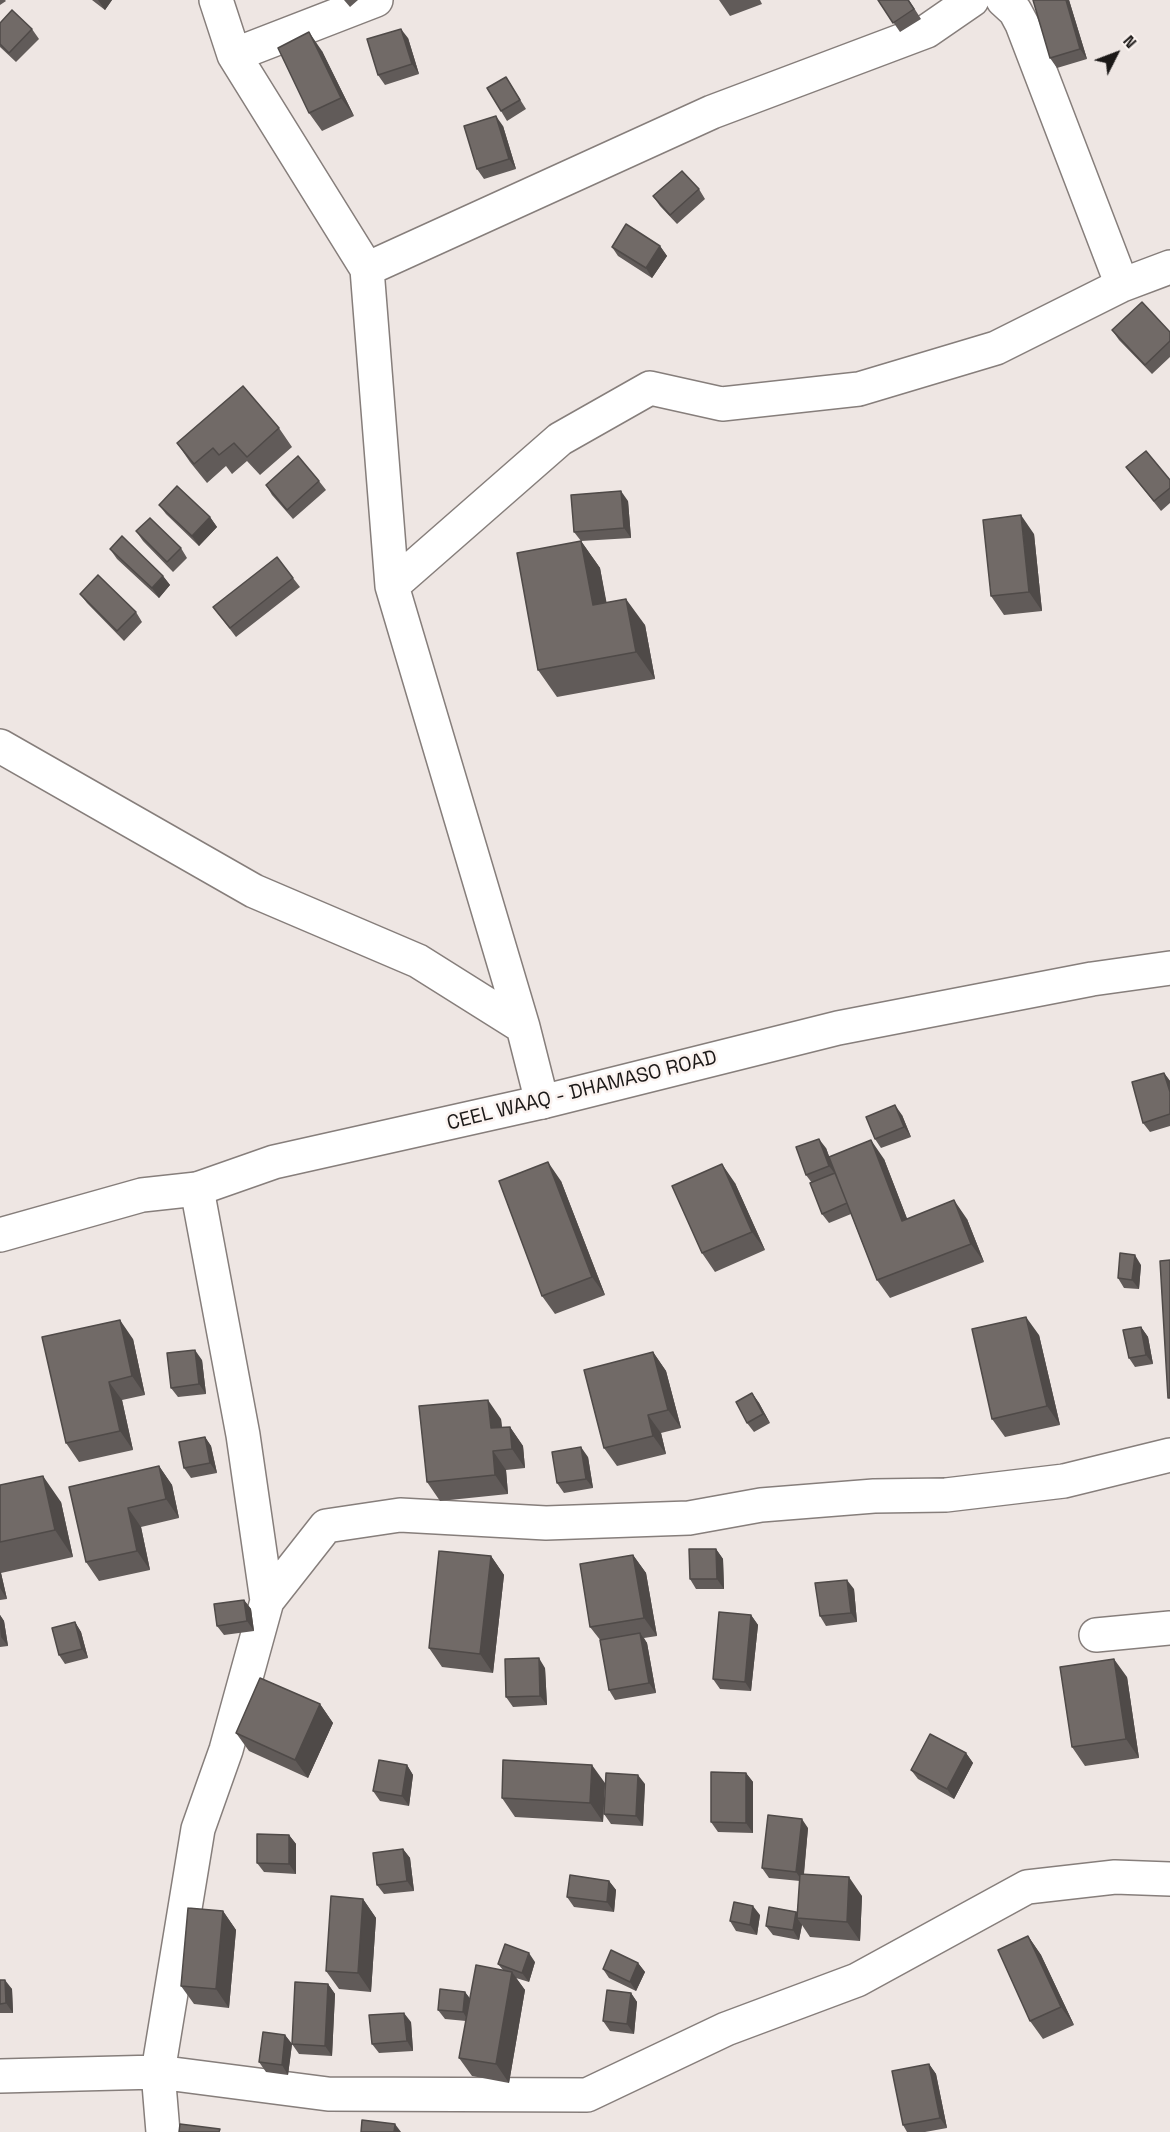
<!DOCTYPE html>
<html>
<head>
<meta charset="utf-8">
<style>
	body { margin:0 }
	#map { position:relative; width:1170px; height:2132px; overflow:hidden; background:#eee6e3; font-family:"Space Grotesk",sans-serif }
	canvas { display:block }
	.north { position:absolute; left:1086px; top:24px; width:60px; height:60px; -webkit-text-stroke:4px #fbf3f0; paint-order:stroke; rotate:48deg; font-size:16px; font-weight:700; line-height:24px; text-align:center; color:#1b1817 }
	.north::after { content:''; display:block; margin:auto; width:21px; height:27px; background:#1b1817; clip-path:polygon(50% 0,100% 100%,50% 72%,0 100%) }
</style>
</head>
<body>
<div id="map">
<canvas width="1170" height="2132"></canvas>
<div class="north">N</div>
</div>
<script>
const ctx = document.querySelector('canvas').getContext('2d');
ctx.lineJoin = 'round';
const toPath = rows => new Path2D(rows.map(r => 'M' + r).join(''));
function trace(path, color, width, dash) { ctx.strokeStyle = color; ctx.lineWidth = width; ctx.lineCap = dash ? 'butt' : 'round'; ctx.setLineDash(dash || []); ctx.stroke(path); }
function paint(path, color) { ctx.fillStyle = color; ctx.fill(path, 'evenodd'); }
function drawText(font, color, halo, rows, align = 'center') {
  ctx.font = font + ' "Space Grotesk",sans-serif'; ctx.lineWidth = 5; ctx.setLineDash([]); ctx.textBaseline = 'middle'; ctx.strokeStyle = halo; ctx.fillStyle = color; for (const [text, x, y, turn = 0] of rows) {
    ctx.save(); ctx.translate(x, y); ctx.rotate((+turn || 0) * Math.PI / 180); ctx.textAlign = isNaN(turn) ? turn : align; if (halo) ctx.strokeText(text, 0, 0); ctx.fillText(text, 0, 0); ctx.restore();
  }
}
const minor = toPath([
	[216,0,234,55,367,269,392,586,523,1027,542,1102],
	[1003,0,1015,11,1022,24,1122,285],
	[234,55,376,0],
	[367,269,712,112,927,31,972,0],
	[392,586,560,439,650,388,722,404,859,389,996,348,1122,285,1170,267],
	[0,746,254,891,418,961,523,1027],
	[267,1601,326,1526,400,1515,546,1523,689,1518,761,1505,874,1496,946,1495,1064,1481,1170,1455],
	[1096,1635,1170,1628],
	[0,2076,158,2072,328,2094,587,2095,726,2029,857,1980,1027,1887,1115,1877,1170,1879],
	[163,2132,158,2072,198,1829,226,1750,267,1601,243,1435,197,1189]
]);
const major = toPath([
	[0,1235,142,1195,197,1189,274,1162,542,1102,838,1028,1092,979,1170,968]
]);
const wall = toPath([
	[0,0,5,0,6,1,0,5],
	[92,0,112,0,105,10],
	[344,0,358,0,350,7],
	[719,0,760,0,762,4,730,16],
	[878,0,909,0,921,19,900,32],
	[1069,0,1087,59,1057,68,1050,58],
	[0,23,32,29,39,39,16,62,0,47],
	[408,38,419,74,385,85,378,75],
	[322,51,354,116,322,131,309,113],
	[506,77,526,109,507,121,501,111],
	[503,126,516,169,484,179,477,169],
	[699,189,705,199,677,224,660,206,653,196],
	[660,246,667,256,652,278,618,256,612,247],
	[1112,330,1170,332,1170,357,1152,374,1119,340],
	[279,428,292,447,260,475,247,461,232,474,226,466,207,483,190,462,177,443],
	[1126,467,1170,480,1170,503,1161,511],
	[319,481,326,490,293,519,272,495,266,485],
	[628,501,631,538,581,541,600,568,606,602,645,625,655,679,557,697,538,670,581,541,574,532],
	[159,505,210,517,217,527,199,546,166,514],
	[136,531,181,548,187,558,173,572,143,541],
	[1034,534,1042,611,1004,615,991,596],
	[110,549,163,576,170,585,159,598,117,559],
	[293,578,300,587,236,637,213,607],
	[80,594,136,612,142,622,124,641,87,603],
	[1164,1073,1170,1081,1170,1126,1150,1132,1143,1123],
	[902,1115,911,1137,881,1148,875,1139],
	[826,1148,835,1173,884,1159,907,1219,967,1219,984,1262,890,1298,877,1280,851,1214,829,1223,822,1214,812,1183,806,1175],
	[561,1181,605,1295,555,1314,542,1296],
	[735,1183,765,1250,715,1272,702,1253],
	[1141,1265,1139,1289,1124,1288,1118,1278],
	[1141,1327,1148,1337,1153,1364,1135,1367,1129,1358],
	[1039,1335,1060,1425,1005,1437,992,1419],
	[133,1339,145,1395,122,1400,133,1450,79,1462,66,1443],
	[653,1352,666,1371,681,1428,661,1433,666,1454,617,1466,604,1448],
	[202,1360,206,1394,178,1397,171,1388],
	[752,1393,759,1403,770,1423,754,1432,747,1423],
	[501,1419,502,1428,510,1427,523,1446,525,1468,506,1470,508,1494,440,1501,427,1482],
	[205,1437,211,1446,217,1473,191,1478,184,1468],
	[588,1457,593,1488,564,1493,557,1483],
	[159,1466,172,1485,179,1518,141,1527,150,1570,99,1581,86,1562],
	[0,1485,61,1502,73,1557,1,1573,7,1599,0,1600],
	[716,1549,723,1559,724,1589,696,1589,690,1579],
	[633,1555,646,1573,657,1636,644,1638,647,1643,656,1693,615,1700,609,1690,601,1641,590,1627],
	[491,1556,504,1575,493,1673,442,1667,429,1648],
	[854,1589,857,1622,826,1626,820,1616],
	[244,1600,251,1609,254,1631,224,1635,217,1626],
	[0,1615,4,1621,8,1646,0,1647],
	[751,1615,758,1625,751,1691,720,1689,713,1679],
	[75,1622,81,1632,88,1658,65,1664,59,1655],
	[545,1668,547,1705,513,1707,506,1697],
	[1127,1677,1139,1758,1085,1766,1072,1747],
	[320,1704,333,1723,308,1778,249,1751,236,1733],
	[966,1753,973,1763,954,1799,918,1779,911,1770],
	[407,1765,413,1775,409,1806,380,1801,373,1791],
	[746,1773,753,1782,753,1833,718,1832,711,1822],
	[605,1783,603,1822,515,1817,502,1798],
	[645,1784,643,1826,611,1824,604,1814],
	[808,1828,804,1874,862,1896,860,1941,810,1937,802,1925,799,1940,773,1935,766,1926,797,1915,800,1881,769,1878,762,1868],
	[289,1835,296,1844,296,1874,264,1872,257,1863],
	[403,1849,410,1858,414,1891,384,1894,377,1885],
	[609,1881,616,1890,614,1912,574,1907,567,1897],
	[363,1899,376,1918,371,1992,339,1989,326,1971],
	[223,1911,236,1930,229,2008,194,2004,181,1986],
	[760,1915,757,1935,736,1931,730,1921],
	[1028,1936,1041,1955,1074,2025,1043,2039,1030,2021],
	[535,1962,529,1982,516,1978,525,1990,509,2083,472,2076,459,2058,466,2021,445,2019,438,2010,465,1992,470,1999,503,1970,498,1964],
	[638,1963,645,1972,636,1991,609,1978,603,1969],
	[0,1980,12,1989,13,2013,0,2013],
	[328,1984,335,1994,332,2056,299,2054,292,2044],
	[631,1993,637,2002,634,2034,610,2031,603,2021],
	[411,2022,413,2051,379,2053,372,2044],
	[285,2035,292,2044,288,2075,266,2072,259,2062],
	[929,2064,936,2074,947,2128,925,2132,907,2132,903,2125]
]);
const shadedWall = toPath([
	[98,0,112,0,105,10],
	[1066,0,1069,0,1087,59,1080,49],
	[401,29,408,38,419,74,412,64],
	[309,32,322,51,354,116,341,98],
	[496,116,503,126,516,169,509,159],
	[660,246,667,256,652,278,646,268],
	[621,491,628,501,631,538,624,528],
	[1021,515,1034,534,1042,611,1029,592],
	[210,517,217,527,199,546,192,536],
	[581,541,600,568,612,631,593,605],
	[163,576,170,585,159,598,152,588],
	[626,599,645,625,655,679,636,652],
	[1164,1073,1170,1081,1170,1092],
	[895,1105,902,1115,911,1137,904,1127],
	[819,1139,826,1148,836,1175,829,1166],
	[871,1140,884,1159,915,1239,902,1221],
	[548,1162,561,1181,605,1295,592,1277],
	[722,1164,735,1183,765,1250,752,1232],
	[954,1200,967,1219,984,1262,971,1244],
	[1135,1255,1141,1265,1139,1289,1132,1280],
	[1026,1317,1039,1335,1060,1425,1047,1406],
	[120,1320,133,1339,145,1395,132,1376],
	[1141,1327,1148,1337,1153,1364,1146,1355],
	[195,1350,202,1360,206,1394,199,1384],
	[653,1352,666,1371,681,1428,668,1410],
	[109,1382,122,1400,133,1450,120,1431],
	[752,1393,759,1403,770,1423,763,1414],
	[488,1400,501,1419,504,1447,491,1428],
	[648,1415,661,1433,666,1454,653,1436],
	[510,1427,523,1446,525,1468,512,1449],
	[205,1437,211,1446,217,1473,210,1463],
	[581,1447,588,1457,593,1488,586,1479],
	[493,1451,506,1470,508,1494,495,1475],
	[159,1466,172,1485,179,1518,166,1499],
	[43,1476,61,1502,73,1557,55,1530],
	[128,1508,141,1527,150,1570,137,1551],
	[716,1549,723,1559,724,1589,717,1579],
	[633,1555,646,1573,657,1636,644,1618],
	[491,1556,504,1575,493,1673,480,1654],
	[0,1571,1,1573,7,1599,0,1588],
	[847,1580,854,1589,857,1622,851,1613],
	[244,1600,251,1609,254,1631,247,1621],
	[0,1615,4,1621,8,1646,1,1637,0,1628],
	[751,1615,758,1625,751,1691,745,1682],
	[75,1622,81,1632,88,1658,82,1649],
	[640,1633,647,1643,656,1693,649,1683],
	[539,1658,545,1668,547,1705,540,1696],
	[1114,1659,1127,1677,1139,1758,1126,1739],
	[320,1704,333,1723,308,1778,295,1760],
	[966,1753,973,1763,954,1799,947,1789],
	[407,1765,413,1775,409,1806,402,1796],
	[592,1765,605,1783,603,1822,590,1803],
	[746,1773,753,1782,753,1833,746,1823],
	[638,1775,645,1784,643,1826,636,1816],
	[802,1819,808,1828,803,1882,796,1872],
	[289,1835,296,1844,296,1874,289,1864],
	[403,1849,410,1858,414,1891,407,1881],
	[849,1877,862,1896,860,1941,847,1922],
	[609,1881,616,1890,614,1912,607,1902],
	[363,1899,376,1918,371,1992,358,1973],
	[753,1906,760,1915,757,1935,750,1925],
	[223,1911,236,1930,229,2008,216,1989],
	[796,1912,800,1918,797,1918,802,1925,799,1940,793,1930],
	[1028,1936,1041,1955,1074,2025,1061,2007],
	[529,1953,535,1962,529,1982,522,1973],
	[638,1963,645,1972,636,1991,630,1982],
	[512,1972,525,1990,509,2083,496,2064],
	[5,1980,12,1989,13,2013,6,2003],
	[328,1984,335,1994,332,2056,325,2046],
	[465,1992,472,2001,469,2022,463,2012],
	[631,1993,637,2002,634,2034,627,2024],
	[404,2013,411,2022,413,2051,407,2041],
	[285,2035,292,2044,288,2075,282,2065],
	[929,2064,936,2074,947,2128,940,2118],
	[395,2124,401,2132,394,2132]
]);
const building = toPath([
	[878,0,908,0,914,9,893,23,878,0],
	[1033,0,1066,0,1080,49,1050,58,1033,0],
	[12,10,32,29,9,53,0,44,0,23,12,10],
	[401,29,412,64,378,75,367,39,401,29],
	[309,32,341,98,309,113,278,48,309,32],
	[506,77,520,100,501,111,487,88,506,77],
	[496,116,509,159,477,169,464,126,496,116],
	[682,171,699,189,670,215,653,196,682,171],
	[626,224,660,246,646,268,612,247,626,224],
	[1142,302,1170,332,1170,341,1145,365,1112,330,1142,302],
	[243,386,279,428,247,457,234,443,219,455,213,448,194,464,177,443,243,386],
	[1146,451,1170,480,1170,488,1154,501,1126,467,1146,451],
	[298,456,319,481,287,510,266,485,298,456],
	[177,486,210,517,192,536,159,505,177,486],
	[621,491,624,528,574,532,571,495,621,491],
	[1021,515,1029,592,991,596,983,520,1021,515],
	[150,518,181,548,167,562,136,531,150,518],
	[122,536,163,576,152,588,110,549,122,536],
	[581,541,593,605,626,599,636,652,538,670,517,553,581,541],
	[277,557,293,578,230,628,213,607,277,557],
	[98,575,136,612,117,631,80,594,98,575],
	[1164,1073,1170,1092,1170,1114,1143,1123,1132,1082,1164,1073],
	[895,1105,904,1127,875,1139,866,1117,895,1105],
	[819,1139,829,1166,806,1175,796,1147,819,1139],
	[871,1140,902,1221,954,1200,971,1244,877,1280,829,1157,871,1140],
	[548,1162,592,1277,542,1296,499,1181,548,1162],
	[722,1164,752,1232,702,1253,672,1186,722,1164],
	[835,1173,847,1203,822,1214,810,1183,835,1173],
	[1120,1253,1135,1255,1132,1280,1118,1278,1120,1253],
	[1170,1260,1170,1398,1168,1398,1160,1261,1170,1260],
	[1026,1317,1047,1406,992,1419,972,1329,1026,1317],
	[120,1320,132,1376,109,1382,120,1431,66,1443,42,1337,120,1320],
	[1141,1327,1146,1355,1129,1358,1123,1330,1141,1327],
	[195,1350,199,1384,171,1388,167,1353,195,1350],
	[653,1352,668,1410,648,1415,653,1436,604,1448,584,1370,653,1352],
	[752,1393,763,1414,747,1423,736,1402,752,1393],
	[488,1400,491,1428,510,1427,512,1449,493,1451,495,1475,427,1482,419,1406,488,1400],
	[205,1437,210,1463,184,1468,179,1442,205,1437],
	[581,1447,586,1479,557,1483,552,1452,581,1447],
	[159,1466,166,1499,128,1508,137,1551,86,1562,69,1487,159,1466],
	[43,1476,55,1530,0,1542,0,1485,43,1476],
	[689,1549,716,1549,717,1579,690,1579,689,1549],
	[439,1551,491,1556,480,1654,429,1648,439,1551],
	[633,1555,644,1618,590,1627,580,1564,633,1555],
	[847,1580,851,1613,820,1616,815,1583,847,1580],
	[244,1600,247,1621,217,1626,214,1604,244,1600],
	[719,1612,751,1615,745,1682,713,1679,719,1612],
	[75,1622,82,1649,59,1655,52,1628,75,1622],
	[640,1633,649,1683,609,1690,600,1640,640,1633],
	[539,1658,540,1696,506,1697,505,1659,539,1658],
	[1114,1659,1126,1739,1072,1747,1060,1667,1114,1659],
	[260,1678,320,1704,295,1760,236,1733,260,1678],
	[930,1734,966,1753,947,1789,911,1770,930,1734],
	[379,1760,407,1765,402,1796,373,1791,379,1760],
	[503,1760,592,1765,590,1803,502,1798,503,1760],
	[711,1772,746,1773,746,1823,711,1822,711,1772],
	[606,1773,638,1775,636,1816,604,1814,606,1773],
	[768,1815,802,1819,796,1872,762,1868,768,1815],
	[257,1834,289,1835,289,1864,257,1863,257,1834],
	[403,1849,407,1881,377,1885,373,1853,403,1849],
	[800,1874,849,1877,847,1922,797,1918,800,1874],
	[570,1875,609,1881,607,1902,567,1897,570,1875],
	[331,1896,363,1899,358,1973,326,1971,331,1896],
	[734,1902,753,1906,750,1925,730,1921,734,1902],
	[769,1907,796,1912,793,1930,766,1926,769,1907],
	[188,1908,223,1911,216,1989,181,1986,188,1908],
	[1028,1936,1061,2007,1030,2021,998,1950,1028,1936],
	[505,1944,529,1953,522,1973,498,1964,505,1944],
	[611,1950,638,1963,630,1982,603,1969,611,1950],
	[476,1965,512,1972,496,2064,459,2058,476,1965],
	[0,1980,5,1980,6,2003,0,2004,0,1980],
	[295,1982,328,1984,325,2046,292,2044,295,1982],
	[440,1989,465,1992,463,2012,438,2010,440,1989],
	[607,1990,631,1993,627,2024,603,2021,607,1990],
	[404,2013,407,2041,372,2044,369,2015,404,2013],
	[263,2032,285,2035,282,2065,259,2062,263,2032],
	[929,2064,940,2118,903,2125,892,2071,929,2064],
	[362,2120,395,2124,394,2132,361,2132,362,2120],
	[180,2124,220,2129,219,2132,179,2132,180,2124]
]);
const streetNames = [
	["CEEL WAAQ - DHAMASO ROAD",582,1091,-14]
];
trace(minor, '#867e7b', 36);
trace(major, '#867e7b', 36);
trace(minor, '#fff', 33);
trace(major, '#fff', 33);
paint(wall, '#615b59');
paint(shadedWall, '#4f4a48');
paint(building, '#716a67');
trace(building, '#4f4a48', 1.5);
drawText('20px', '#1b1817', '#fbf3f0', streetNames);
</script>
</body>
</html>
